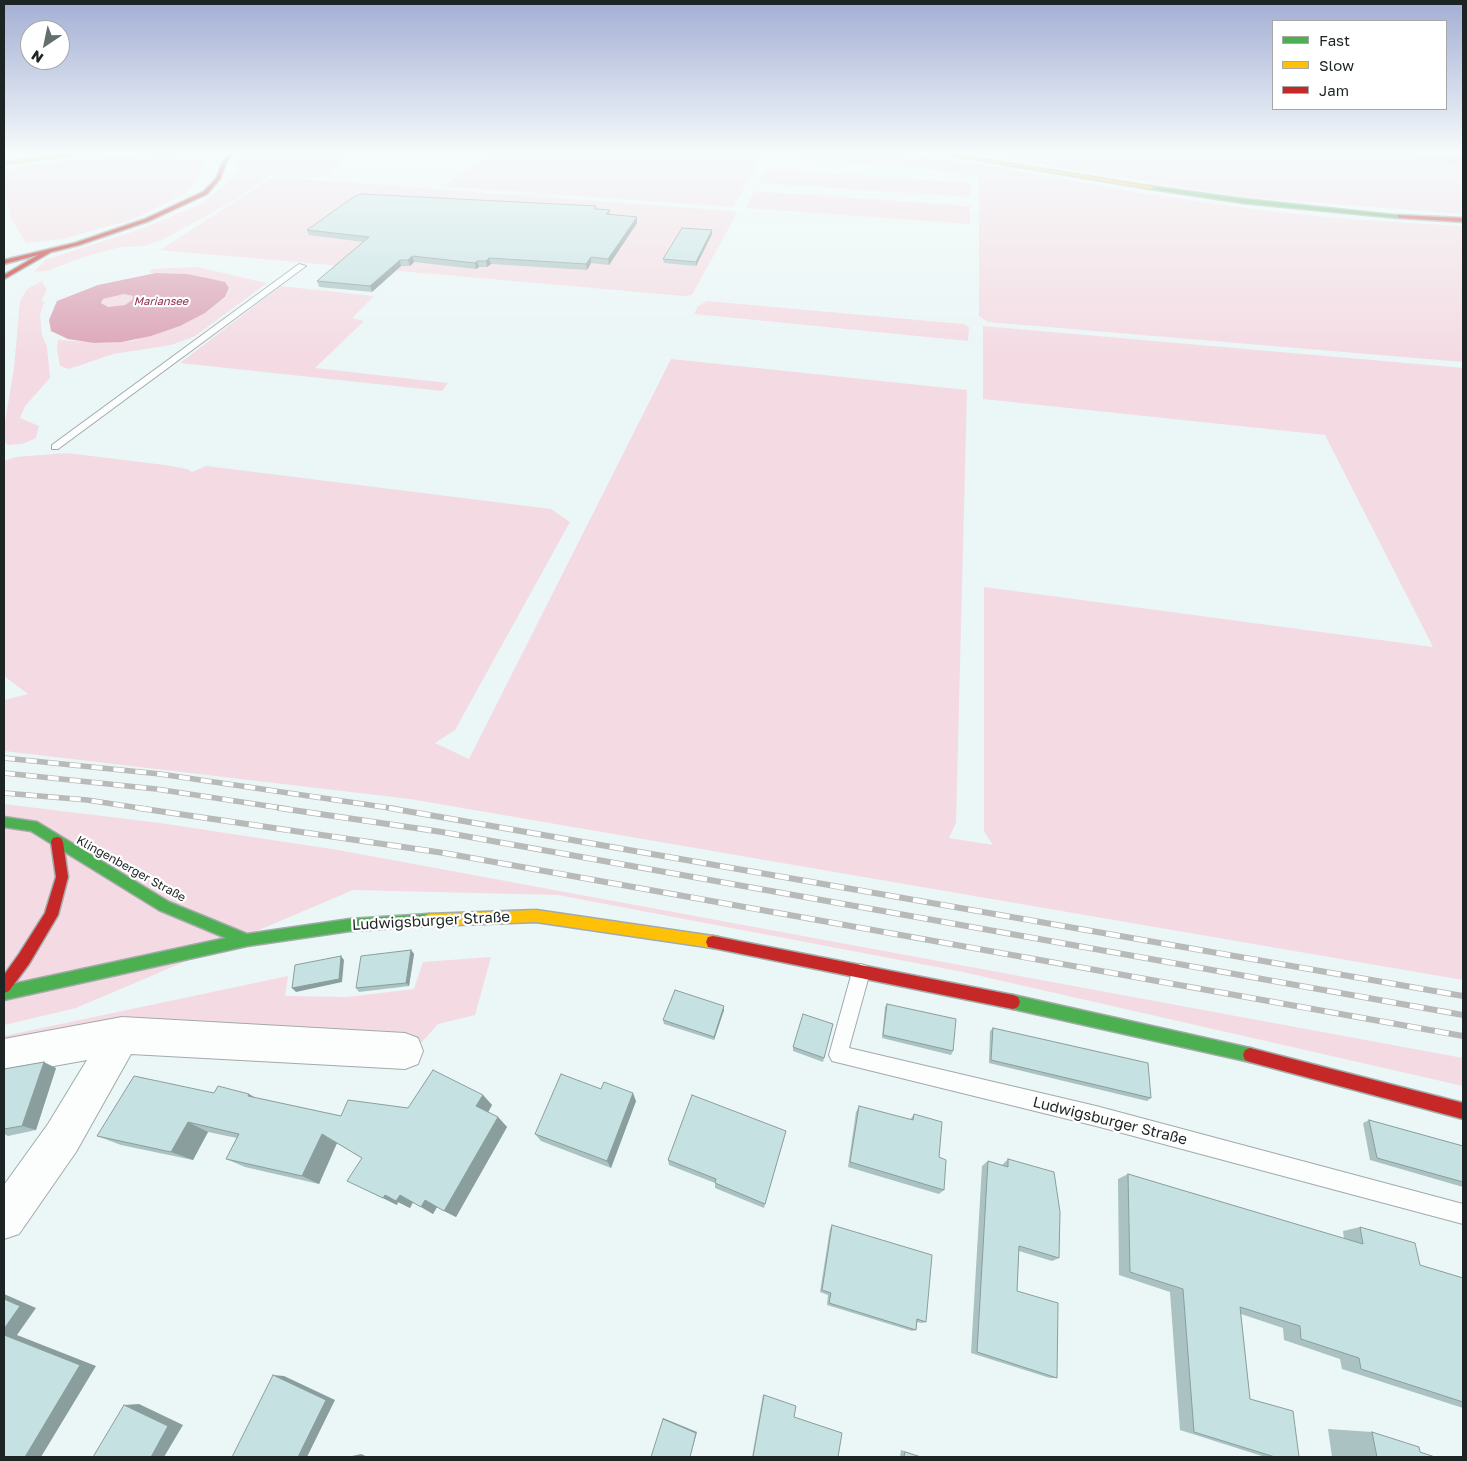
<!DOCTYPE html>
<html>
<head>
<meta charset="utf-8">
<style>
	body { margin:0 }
	#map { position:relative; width:1467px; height:1461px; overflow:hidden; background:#ebf6f6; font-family:"Golos Text",sans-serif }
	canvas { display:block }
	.frame { position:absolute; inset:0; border:5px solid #1d2524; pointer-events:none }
	.legend { position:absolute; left:1272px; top:20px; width:175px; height:90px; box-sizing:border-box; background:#fff; border:1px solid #a5a8a7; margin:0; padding:6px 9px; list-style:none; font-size:15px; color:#1d2524 }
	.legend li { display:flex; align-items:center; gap:10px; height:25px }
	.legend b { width:25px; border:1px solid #a5a8a7 }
	.north { position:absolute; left:20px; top:20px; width:50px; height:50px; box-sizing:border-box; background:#fff; border:1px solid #a5a8a7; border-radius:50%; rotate:214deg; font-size:14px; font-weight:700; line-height:20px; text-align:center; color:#1d2524 }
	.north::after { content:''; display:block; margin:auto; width:18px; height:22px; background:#656e6e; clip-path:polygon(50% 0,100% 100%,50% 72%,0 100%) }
</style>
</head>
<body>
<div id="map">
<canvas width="1467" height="1461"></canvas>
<div class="frame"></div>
<ul class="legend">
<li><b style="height:6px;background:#4caf50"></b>Fast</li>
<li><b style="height:6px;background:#ffc107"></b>Slow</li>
<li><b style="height:6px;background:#c62828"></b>Jam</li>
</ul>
<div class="north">N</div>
</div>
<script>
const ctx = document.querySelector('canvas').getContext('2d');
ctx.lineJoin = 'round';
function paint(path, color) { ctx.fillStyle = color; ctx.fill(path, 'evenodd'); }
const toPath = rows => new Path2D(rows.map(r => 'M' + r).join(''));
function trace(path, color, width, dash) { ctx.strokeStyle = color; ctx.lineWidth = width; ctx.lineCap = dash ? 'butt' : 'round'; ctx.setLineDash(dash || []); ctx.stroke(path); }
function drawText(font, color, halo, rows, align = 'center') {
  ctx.font = font + ' "Golos Text",sans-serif'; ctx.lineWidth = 4.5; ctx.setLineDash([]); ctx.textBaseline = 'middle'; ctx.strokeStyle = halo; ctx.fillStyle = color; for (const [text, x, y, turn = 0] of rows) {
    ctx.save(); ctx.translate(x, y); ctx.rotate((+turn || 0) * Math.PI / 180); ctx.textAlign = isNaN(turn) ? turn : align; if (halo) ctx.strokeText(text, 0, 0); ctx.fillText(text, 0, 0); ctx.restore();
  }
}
const green = toPath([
	[243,152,361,152,319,178,270,175,233,201,162,240,144,246,121,247,80,258,47,271,34,272,45,260,138,230,199,205,239,174,238,160],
	[491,152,892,152,979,164,1147,194,1267,211,1349,219,1463,226,1463,362,988,322,979,316,979,176,918,168,762,157,733,207,443,186],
	[960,152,1366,152,1463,165,1463,214,1245,197],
	[167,153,192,155,203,163,198,178,186,193,134,219,63,239,26,243,12,220,4,189,4,170,54,161],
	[767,169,971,183,970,197,759,183],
	[273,177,732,211,737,213,692,295,684,296,160,250],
	[754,191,970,206,970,224,746,208],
	[197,267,267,283,195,336,171,345,113,354,69,369,60,366,57,348,58,340,102,343,132,341,177,327,208,311,225,298,230,289,224,282,186,274,150,273,152,269],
	[42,281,47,290,42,299,44,303,40,315,42,335,47,347,50,378,25,406,20,418,39,426,36,438,22,444,8,445,4,441,4,428,14,368,20,301,27,289],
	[281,286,374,296,352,318,364,321,315,368,448,383,442,391,180,363],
	[124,294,133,296,132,300,125,305,108,307,101,303,103,299],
	[707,301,963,324,969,327,968,341,694,314,698,306],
	[983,326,1463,368,1463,980,410,799,4,751,4,700,28,694,4,676,4,461,16,457,67,453,165,465,187,469,192,472,206,466,551,509,570,522,455,730,435,743,469,759,671,359,967,390,956,823,949,838,993,845,984,831,984,587,1433,647,1325,435,983,399],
	[4,804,160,823,338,850,1463,1058,1463,1086,963,972,558,895,353,890,76,1008,4,1025],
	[491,957,475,1015,438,1024,422,1042,127,1028,4,1048,4,1036,288,976,285,996,347,997,414,989,423,962]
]);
const water = toPath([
	[1366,152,1463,152,1463,165],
	[156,273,187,274,207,278,225,282,229,288,225,297,205,313,180,326,151,336,122,342,94,343,68,339,51,331,49,320,57,301,98,285],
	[124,294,133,296,132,300,125,305,108,307,101,303,103,299]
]);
const lane = toPath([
	[299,264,306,266,58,449,52,449,52,445,299,264],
	[861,964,867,966,870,972,849,1048,1096,1106,1463,1204,1463,1224,1096,1126,832,1061,829,1055,852,972,855,966,861,964]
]);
const street = toPath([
	[122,1017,405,1033,418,1038,423,1051,418,1064,405,1069,131,1054,76,1152,19,1234,4,1239,4,1185,48,1124,87,1060,4,1075,4,1039,122,1017]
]);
const fast = toPath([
	[1149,186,1243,199,1402,216,1399,218,1243,203,1151,189,1149,186],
	[4,817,37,822,169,902,247,934,350,919,429,914,434,916,436,920,434,924,429,926,350,931,247,946,4,1000,4,986,226,938,159,910,31,831,4,827,4,817],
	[1013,995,1250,1048,1255,1050,1257,1055,1255,1060,1250,1062,1013,1009,1008,1007,1006,1002,1008,997,1013,995]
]);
const slow = toPath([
	[88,152,102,152,4,164,4,162,88,152],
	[930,152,940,152,1154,187,1151,189,930,152],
	[536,910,713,936,718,937,720,942,718,947,713,948,536,922,429,926,424,924,422,920,424,916,429,914,536,910]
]);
const jam = toPath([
	[231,152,235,152,227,161,220,179,207,194,149,221,79,245,51,252,4,279,4,275,38,255,4,264,4,260,75,243,145,219,203,192,216,179,223,161,231,152],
	[1397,215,1463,218,1463,222,1399,218,1397,215],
	[57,837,61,838,63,842,68,877,58,915,29,964,9,991,4,993,4,975,19,954,45,913,56,877,51,842,53,838,57,837],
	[713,936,1013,995,1018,997,1020,1002,1018,1007,1013,1009,713,948,708,947,706,942,708,937,713,936],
	[1250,1048,1463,1103,1463,1119,1250,1062,1245,1060,1243,1055,1245,1050,1250,1048]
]);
const railFar1 = toPath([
	[4,758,160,774,397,809],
	[4,773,156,789,288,809],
	[4,793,87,800,146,809]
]);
const rail = toPath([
	[138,808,444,853,1463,1036],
	[279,808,442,832,1463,1015],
	[389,808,1463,996]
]);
const wall = toPath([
	[596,206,597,209,610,210,610,215,637,217,637,223,609,265,591,263,587,270,491,264,487,267,479,267,476,269,414,262,410,266,401,266,372,292,319,287,317,281,364,242,309,235,307,230],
	[712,230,712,234,696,266,664,263,663,259],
	[411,950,414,954,409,986,359,992,356,988],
	[887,1004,953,1051,951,1055,882,1038,885,1007],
	[724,1006,724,1010,714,1040,664,1024,663,1020],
	[833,1024,823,1062,793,1051,793,1047],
	[993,1028,1151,1098,1147,1101,989,1063,990,1031],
	[56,1068,36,1130,8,1136,4,1134,4,1069],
	[214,1093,257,1098,341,1116,408,1108,483,1095,492,1105,488,1112,498,1117,507,1127,456,1217,437,1207,433,1214,413,1202,410,1208,398,1202,397,1205,362,1188,362,1158,337,1143,319,1184,245,1167,226,1159,237,1138,208,1132,193,1160,121,1145,97,1136],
	[636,1101,611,1168,541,1141,535,1134],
	[859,1106,910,1120,914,1114,939,1157,944,1190,939,1194,848,1167,856,1112],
	[1369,1120,1463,1146,1463,1187,1370,1160,1363,1123],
	[786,1131,764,1208,715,1188,715,1183,669,1165,668,1160],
	[1008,1159,1059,1258,1052,1261,1019,1251,1017,1291,1057,1378,1050,1378,971,1353,982,1166,988,1161,1002,1165],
	[1128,1174,1344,1239,1343,1231,1360,1227,1420,1265,1463,1278,1463,1408,1342,1369,1340,1359,1284,1340,1283,1328,1241,1314,1250,1399,1299,1457,1265,1457,1180,1430,1170,1292,1119,1275,1118,1179],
	[832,1225,926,1322,922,1323,917,1322,916,1330,912,1331,827,1305,828,1295,820,1292,830,1229],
	[763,1395,796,1406,794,1417,839,1432,838,1457,752,1457],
	[1328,1429,1372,1432,1420,1452,1435,1457,1332,1457],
	[901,1450,922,1457,900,1457]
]);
const shadedWall = toPath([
	[637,217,637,223,609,265,608,259],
	[712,230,712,234,696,266,696,262],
	[412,256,414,262,410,266,408,260],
	[591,257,591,263,587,270,586,264],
	[489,258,491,264,487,267,486,261],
	[400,260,401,266,372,292,370,286],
	[477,261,479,267,476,269,475,263],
	[411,950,414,954,409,986,406,983],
	[341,956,344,960,342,982,296,992,292,988],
	[724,1006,724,1010,714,1040,714,1037],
	[44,1062,56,1068,36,1130,22,1126],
	[633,1093,636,1101,611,1168,607,1161],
	[249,1094,267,1104,248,1096],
	[483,1095,492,1105,486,1116,476,1106],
	[498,1117,507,1127,456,1217,444,1211],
	[188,1122,208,1132,193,1160,171,1152],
	[322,1134,337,1143,319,1184,302,1176],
	[385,1195,400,1195,413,1202,410,1208,398,1202,397,1205,383,1198],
	[425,1200,437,1207,433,1214,421,1207],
	[4,1294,36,1308,17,1335,96,1366,41,1457,25,1457,4,1335],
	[273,1375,284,1376,335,1400,307,1457,298,1457],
	[139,1404,183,1425,164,1457,151,1457,124,1405],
	[663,1418,697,1432,690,1457,663,1419],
	[361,1454,368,1457,355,1457,352,1456]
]);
const building = toPath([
	[362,194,596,206,595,209,610,210,606,214,637,217,608,259,591,257,586,264,489,258,486,261,477,261,475,263,412,256,408,260,400,260,370,286,317,281,369,237,307,230,355,196,362,194],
	[682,228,712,230,696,262,663,259,682,228],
	[411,950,406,983,356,988,361,956,411,950],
	[341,956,339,979,292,988,295,965,341,956],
	[675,990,724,1006,714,1037,663,1020,675,990],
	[887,1004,956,1019,953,1051,883,1035,887,1004],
	[803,1014,833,1024,824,1058,793,1047,803,1014],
	[993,1028,1148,1063,1151,1098,991,1060,993,1028],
	[44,1062,22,1126,4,1129,4,1069,44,1062],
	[433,1070,483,1095,476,1106,498,1117,444,1211,425,1200,421,1207,400,1195,396,1201,385,1195,383,1198,347,1181,362,1158,322,1134,302,1176,226,1159,239,1134,188,1122,171,1152,97,1136,134,1076,214,1093,218,1086,249,1094,248,1096,341,1116,348,1100,408,1108,433,1070],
	[561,1074,601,1089,604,1082,633,1093,607,1161,535,1134,561,1074],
	[692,1095,786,1131,765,1204,715,1183,716,1179,668,1160,692,1095],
	[859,1106,913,1120,914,1114,942,1122,939,1157,946,1160,944,1190,850,1162,859,1106],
	[1369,1120,1463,1146,1463,1182,1377,1158,1369,1120],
	[1008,1159,1054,1172,1060,1212,1059,1258,1019,1246,1017,1291,1058,1303,1057,1378,977,1352,988,1161,1008,1167,1008,1159],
	[1128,1174,1363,1244,1360,1227,1415,1243,1420,1265,1463,1278,1463,1402,1361,1369,1359,1358,1301,1339,1300,1326,1240,1307,1250,1399,1293,1411,1299,1457,1275,1457,1194,1432,1183,1289,1130,1272,1128,1174],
	[832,1225,932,1255,926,1322,917,1319,916,1330,829,1303,831,1293,822,1290,832,1225],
	[4,1299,20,1306,4,1329,4,1299],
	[4,1335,80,1365,25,1457,4,1457,4,1335],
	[273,1375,326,1400,298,1457,232,1457,273,1375],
	[764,1395,796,1406,794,1417,842,1433,838,1457,753,1457,764,1395],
	[124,1405,168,1426,151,1457,93,1457,124,1405],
	[663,1419,696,1433,690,1457,651,1457,663,1419],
	[1372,1432,1419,1447,1420,1452,1435,1457,1377,1457,1372,1432],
	[905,1452,921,1457,904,1457,905,1452]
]);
const farWaternames = [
	["Mariansee",161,302]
];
const streetNames = [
	["Klingenberger Straße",131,869,29]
];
const nearStreetnames = [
	["Ludwigsburger Straße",431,921,-3],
	["Ludwigsburger Straße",1110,1121,14]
];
paint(green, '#f4dbe3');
paint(water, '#dca5b7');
trace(lane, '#a2aaaa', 2);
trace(street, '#a2aaaa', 2);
trace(fast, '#a2aaaa', 3);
trace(slow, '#a2aaaa', 3);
trace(jam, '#a2aaaa', 3);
paint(lane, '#fcfefe');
paint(street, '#fcfefe');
paint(fast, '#4caf50');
paint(slow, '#ffc107');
paint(jam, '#c62828');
trace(railFar1, '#b8baba', 5.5);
trace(rail, '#b8baba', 6);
trace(railFar1, '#fff', 4, [11]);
trace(rail, '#fff', 4.5, [14]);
paint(wall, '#aac2c2');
paint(shadedWall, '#8b9e9e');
paint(building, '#c6e1e1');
trace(building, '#8b9e9e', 1);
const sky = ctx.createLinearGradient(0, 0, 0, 356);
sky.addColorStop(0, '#a3aed4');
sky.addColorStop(0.43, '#f6fbfb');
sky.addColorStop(1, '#f6fbfb00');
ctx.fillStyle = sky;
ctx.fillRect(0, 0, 1467, 356);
drawText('italic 11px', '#912d54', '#fff', farWaternames);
drawText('12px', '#1d2524', '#fff', streetNames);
drawText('15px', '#1d2524', '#fff', nearStreetnames);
</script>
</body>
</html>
